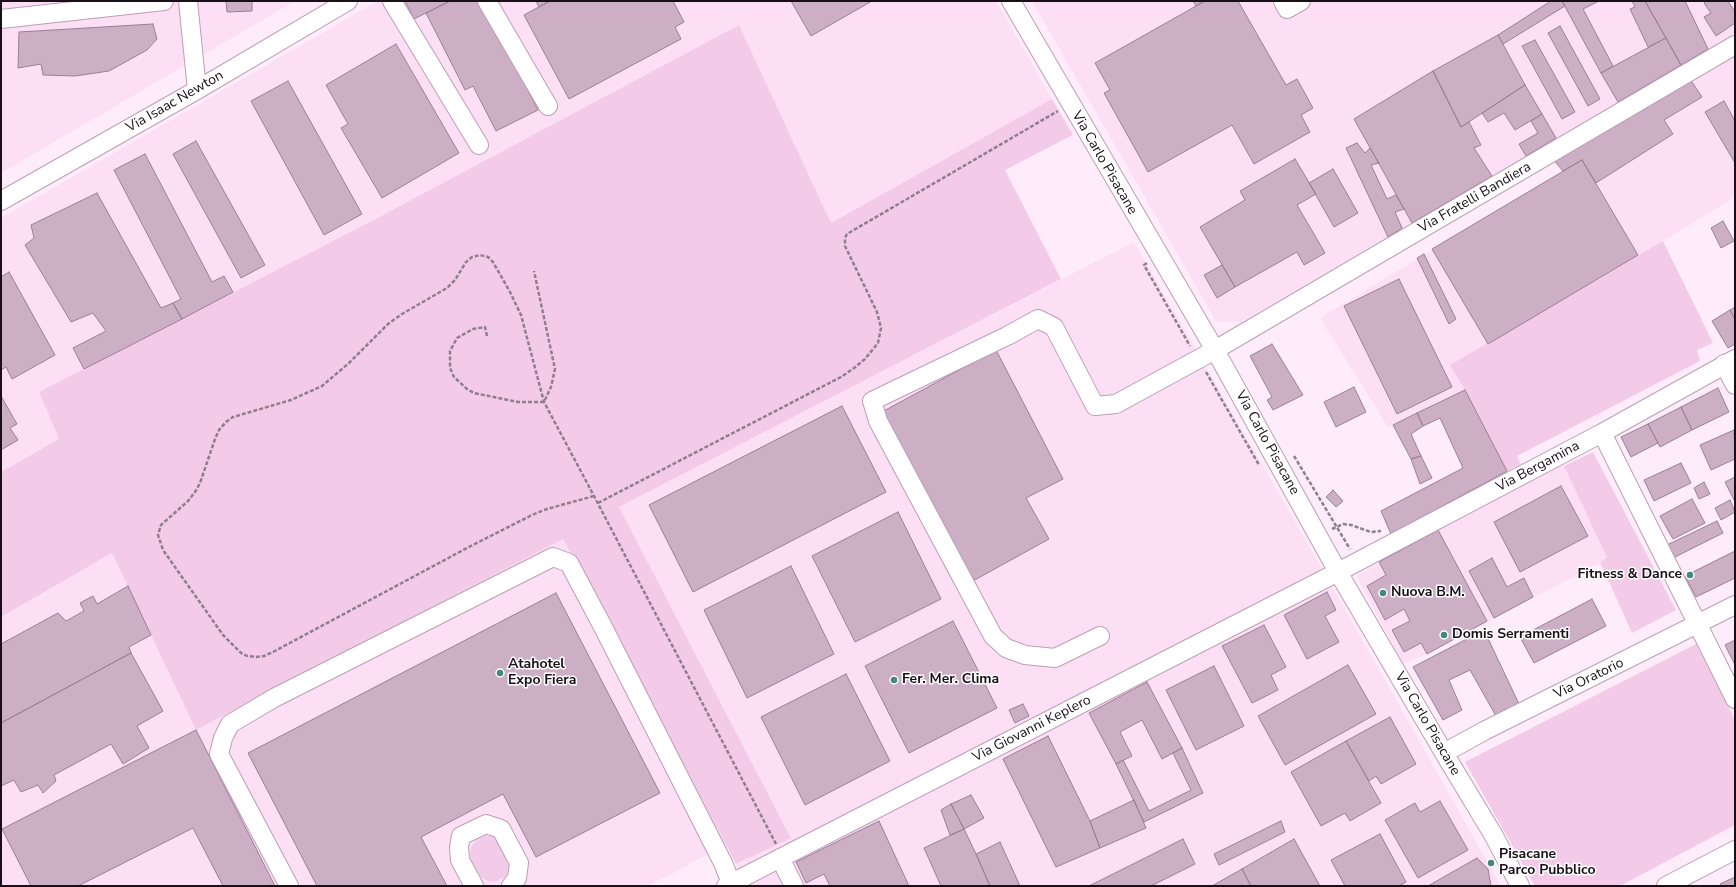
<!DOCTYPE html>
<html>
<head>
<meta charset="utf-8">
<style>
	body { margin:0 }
	#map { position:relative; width:1736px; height:887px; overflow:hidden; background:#ffecfa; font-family:"Nunito Sans",sans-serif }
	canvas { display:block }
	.frame { position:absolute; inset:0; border:2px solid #190f17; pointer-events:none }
</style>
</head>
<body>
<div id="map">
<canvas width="1736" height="887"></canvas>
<div class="frame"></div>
</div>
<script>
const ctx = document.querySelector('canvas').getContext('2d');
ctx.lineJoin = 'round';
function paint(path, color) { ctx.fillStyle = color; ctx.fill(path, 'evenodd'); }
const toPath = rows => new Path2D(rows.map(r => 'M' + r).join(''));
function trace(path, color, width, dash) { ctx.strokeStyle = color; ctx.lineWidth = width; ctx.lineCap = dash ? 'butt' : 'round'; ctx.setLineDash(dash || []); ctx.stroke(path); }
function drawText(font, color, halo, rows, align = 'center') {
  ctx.font = font + ' "Nunito Sans",sans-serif'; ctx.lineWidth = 3; ctx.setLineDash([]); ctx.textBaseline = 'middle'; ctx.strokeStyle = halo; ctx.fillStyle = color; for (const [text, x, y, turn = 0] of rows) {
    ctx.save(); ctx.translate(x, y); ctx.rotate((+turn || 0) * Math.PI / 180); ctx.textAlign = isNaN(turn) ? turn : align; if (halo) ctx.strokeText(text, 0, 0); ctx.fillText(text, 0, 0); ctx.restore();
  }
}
const built = toPath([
	[1,1,295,1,1,173],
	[378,1,996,1,1052,99,831,223,739,25,366,224,39,392,59,439,1,472,1,218],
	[1032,1,1735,1,1735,33,1241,322,1216,321],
	[1735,54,1735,197,1663,241,1451,365,1465,390,1388,427,1320,318,1563,171,1553,159],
	[1134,242,1329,581,1501,886,726,886,743,877,736,864,791,837,619,507],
	[1560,463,1564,466,1607,559,1427,654,1403,664,1356,576],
	[563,539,726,845,648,886,1,886,1,617,112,553,196,730]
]);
const green = toPath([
	[739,25,831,223,1052,99,1073,135,1005,170,1061,279,619,507,791,838,736,864,563,539,196,730,112,553,1,617,1,472,59,439,39,392,366,224],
	[1663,241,1713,343,1697,350,1700,361,1517,456,1521,464,1507,471,1465,390,1450,365],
	[1593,452,1676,610,1632,633,1600,562,1607,558,1564,466],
	[1696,644,1735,720,1735,825,1620,886,1535,886,1465,762],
	[486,836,497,837,510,855,511,869,507,876,494,882,488,881,481,877,471,860,470,852,472,846,477,840]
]);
const building = toPath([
	[226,1,252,1,252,11,227,12,226,1],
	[405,1,450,1,414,19,405,1],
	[450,1,483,1,538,110,496,131,473,86,465,90,426,13,450,1],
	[536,1,550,1,539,7,536,1],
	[550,1,673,1,684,22,675,27,681,39,569,99,524,15,550,1],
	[791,1,872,1,811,36,791,1],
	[1193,1,1205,1,1196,6,1193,1],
	[1205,1,1238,1,1286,85,1297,79,1313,108,1301,115,1310,132,1254,164,1232,125,1148,172,1104,93,1110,90,1095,63,1205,1],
	[1551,1,1562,1,1565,6,1503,44,1498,35,1551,1],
	[1562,1,1599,1,1583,9,1613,66,1601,73,1562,1],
	[1632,1,1645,1,1666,38,1648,47,1630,9,1635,7,1632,1],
	[1645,1,1685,1,1708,49,1681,65,1645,1],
	[1706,1,1728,1,1735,12,1735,23,1716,36,1704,17,1711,13,1704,3,1706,1],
	[153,24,157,39,147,50,109,71,75,76,43,75,41,64,18,68,19,32,153,24],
	[1560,26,1600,99,1588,106,1548,33,1560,26],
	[1498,35,1525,85,1461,127,1433,71,1498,35],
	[1666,38,1681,65,1618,102,1601,73,1666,38],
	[1535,40,1575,112,1562,119,1522,46,1535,40],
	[396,44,459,153,382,198,341,128,348,124,326,85,396,44],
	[1433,71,1461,127,1469,122,1481,145,1474,148,1492,176,1412,223,1354,119,1433,71],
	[1690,79,1702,97,1664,120,1673,134,1596,183,1582,160,1563,171,1553,159,1690,79],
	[288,81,362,214,324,235,251,101,288,81],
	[1525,85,1542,114,1515,130,1504,113,1488,122,1482,113,1525,85],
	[1724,101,1735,121,1735,163,1705,112,1724,101],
	[1542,114,1556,138,1526,156,1519,144,1538,133,1531,121,1542,114],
	[196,141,265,265,241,278,173,154,196,141],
	[1357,143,1365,153,1370,148,1379,163,1371,165,1387,199,1396,195,1404,209,1395,212,1402,228,1388,237,1346,148,1357,143],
	[145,154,212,282,224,276,233,292,182,319,173,303,181,299,114,170,145,154],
	[1295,159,1316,194,1297,205,1325,253,1304,265,1297,252,1235,287,1200,227,1245,200,1240,191,1295,159],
	[1582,160,1638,255,1488,344,1432,249,1582,160],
	[1333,169,1358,213,1334,227,1309,183,1333,169],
	[97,193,161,308,173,303,182,319,84,369,73,348,106,331,93,313,71,322,25,245,34,238,31,225,97,193],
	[1723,221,1734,241,1721,248,1711,228,1723,221],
	[1424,254,1456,319,1449,324,1417,258,1424,254],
	[1222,265,1235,287,1217,298,1204,275,1222,265],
	[9,272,55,355,12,379,6,367,1,370,1,277,9,272],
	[1399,279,1452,387,1397,414,1344,306,1399,279],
	[1735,307,1735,319,1730,310,1735,307],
	[1730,310,1735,319,1735,344,1728,348,1712,321,1730,310],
	[1272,344,1303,395,1273,410,1267,400,1272,397,1250,356,1272,344],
	[996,350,1063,479,1026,498,1049,539,971,582,880,413,996,350],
	[1354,387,1366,412,1336,427,1324,402,1354,387],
	[1718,388,1729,412,1692,430,1681,407,1718,388],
	[1465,390,1507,471,1391,534,1381,511,1463,468,1440,418,1423,426,1417,413,1465,390],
	[1,396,17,424,10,428,18,440,1,450,1,396],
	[842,406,886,492,693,592,649,505,842,406],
	[1681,407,1692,430,1660,447,1648,424,1681,407],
	[1417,413,1423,426,1411,434,1421,456,1411,459,1393,425,1417,413],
	[1648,424,1658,443,1631,457,1621,437,1648,424],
	[1734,430,1735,459,1711,470,1700,445,1734,430],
	[1421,456,1432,478,1420,484,1411,459,1421,456],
	[1681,463,1691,483,1654,501,1644,480,1681,463],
	[1735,477,1735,502,1725,482,1735,477],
	[1704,482,1710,494,1699,499,1694,488,1704,482],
	[1561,486,1588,536,1520,572,1494,522,1561,486],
	[1333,490,1343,501,1336,507,1326,497,1333,490],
	[1692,499,1705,523,1673,539,1660,516,1692,499],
	[1730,500,1735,512,1721,520,1715,508,1730,500],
	[898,512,941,599,855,642,812,556,898,512],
	[1717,521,1723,533,1673,558,1667,545,1717,521],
	[1438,530,1487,621,1427,654,1421,643,1404,652,1392,630,1410,621,1404,609,1385,620,1367,586,1386,575,1379,562,1438,530],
	[1735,551,1735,578,1696,597,1685,576,1735,551],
	[1492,558,1507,587,1524,578,1533,597,1494,618,1469,571,1492,558],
	[791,566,834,654,747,698,704,610,791,566],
	[128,586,151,635,129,647,131,653,1,723,1,644,58,613,66,621,84,611,80,603,93,596,97,604,128,586],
	[1327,592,1336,610,1325,616,1339,642,1307,659,1284,615,1327,592],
	[556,593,660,793,536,857,503,794,421,837,447,886,317,886,248,753,556,593],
	[1592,599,1606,626,1534,663,1520,637,1592,599],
	[953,621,997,708,909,753,865,666,953,621],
	[1264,625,1286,667,1271,675,1278,690,1252,703,1222,646,1264,625],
	[1484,630,1519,704,1496,716,1470,670,1449,680,1462,710,1443,720,1413,667,1484,630],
	[1735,640,1735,665,1725,645,1735,640],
	[131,653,163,711,137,726,149,748,123,764,111,744,54,775,56,781,43,793,38,785,21,792,14,780,1,786,1,723,131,653],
	[1348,665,1376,714,1285,765,1258,716,1348,665],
	[1214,666,1244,726,1196,750,1166,690,1214,666],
	[846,674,890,761,805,805,761,717,846,674],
	[1147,682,1182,748,1162,759,1142,720,1120,732,1132,756,1116,764,1089,713,1147,682],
	[1023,704,1029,716,1015,723,1009,710,1023,704],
	[1390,717,1416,764,1381,784,1376,776,1369,781,1346,741,1390,717],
	[196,730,275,886,223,886,193,828,78,886,31,886,2,829,196,730],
	[1048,736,1090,821,1100,848,1056,867,1003,759,1048,736],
	[1346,741,1381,803,1350,821,1345,813,1321,826,1291,772,1346,741],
	[1182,748,1203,793,1144,822,1116,764,1123,760,1149,811,1191,790,1173,753,1182,748],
	[971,795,984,818,964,829,951,804,971,795],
	[1134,800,1146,828,1100,848,1090,821,1134,800],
	[1440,801,1468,850,1418,878,1385,820,1415,803,1420,812,1440,801],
	[951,804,964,829,950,835,941,810,951,804],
	[879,821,909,886,830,886,824,874,806,883,796,862,879,821],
	[1281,821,1285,832,1219,865,1214,854,1281,821],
	[964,829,976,854,990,886,941,886,924,848,964,829],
	[1380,834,1406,882,1399,886,1345,886,1331,860,1380,834],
	[1183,839,1195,864,1151,886,1089,886,1183,839],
	[1294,839,1320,886,1251,886,1242,869,1294,839],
	[1000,842,1020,886,990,886,976,854,1000,842],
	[1477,858,1488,869,1491,886,1428,886,1477,858],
	[1242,869,1251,886,1212,886,1242,869],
	[1735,877,1735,886,1721,886,1720,884,1735,877]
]);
const path = toPath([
	[1147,263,1144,265,1190,346],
	[487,336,485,327,473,329,457,338,450,351,450,368,454,377,467,389,474,393,518,402,544,402,551,387,555,369,534,271],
	[1206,372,1259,465],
	[1294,456,1350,549],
	[594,496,547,509,532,515,467,548,273,652,264,656,255,657,247,656,241,653,223,635,163,550,158,535,161,525,188,501,195,492,200,483,215,439,219,430,226,422,233,417,291,400,322,386,349,363,388,324,402,314,447,288,455,280,466,262,472,257,480,255,488,257,493,262,510,292,521,315,544,402,594,496,776,844],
	[598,503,841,377,854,368,865,359,878,343,881,328,877,312,845,246,845,238,847,234,1058,111],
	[1332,529,1343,524,1351,525,1371,532,1381,531]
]);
const minor = toPath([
	[188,1,197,90],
	[392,1,479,145],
	[487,1,548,106],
	[1011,1,1215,350,1338,572,1444,753,1494,836,1520,886],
	[1283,1,1287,9,1301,1],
	[1,19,164,1],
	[1,201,197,90,348,1],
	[1724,364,1735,385],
	[1602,433,1735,699],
	[1100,636,1055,658,1025,655,1006,648,993,636,878,421,872,401,1007,336,1038,319,1054,327,1095,406,1116,404,1215,350,1735,45],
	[1444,753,1484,731,1735,605],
	[780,858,794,886],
	[289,886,219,754,223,738,230,724,274,698,553,557,569,563,603,627,723,863,731,883],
	[474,886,460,860,459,847,461,836,486,824,501,829,519,863,517,878,511,886],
	[726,886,1338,572,1602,433,1735,359],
	[1666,886,1735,850]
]);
const markers = [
	[1690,575,4,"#448980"],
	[1383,593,4,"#448980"],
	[1444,635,4,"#448980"],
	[500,673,4,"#448980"],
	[894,680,4,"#448980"],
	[1491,863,4,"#448980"]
];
const streetNames = [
	["Via Isaac Newton",175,102,-30],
	["Via Carlo Pisacane",1104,163,60],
	["Via Fratelli Bandiera",1475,198,-30],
	["Via Carlo Pisacane",1267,443,61],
	["Via Bergamina",1538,467,-28],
	["Via Oratorio",1589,679,-26],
	["Via Carlo Pisacane",1427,724,60],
	["Via Giovanni Keplero",1032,729,-27]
];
const poiNames = [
	["Fitness & Dance",1682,575,"right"],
	["Nuova B.M.",1391,593],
	["Domis Serramenti",1452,635],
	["Atahotel",508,665],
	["Expo Fiera",508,681],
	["Fer. Mer. Clima",902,680],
	["Pisacane",1499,855],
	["Parco Pubblico",1499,871]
];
paint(built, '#fcdff5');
paint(green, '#f3cbe9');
paint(building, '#ccafc5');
trace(building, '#9b8095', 1);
trace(minor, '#bb9fb4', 20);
trace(path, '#8e7f8a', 2.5, [4, 2]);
trace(minor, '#fff', 18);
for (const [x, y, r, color] of markers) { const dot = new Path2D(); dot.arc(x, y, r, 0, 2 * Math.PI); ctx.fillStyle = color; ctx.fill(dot); trace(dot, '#fff', 1.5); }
drawText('14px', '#190f17', '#fff', streetNames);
drawText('bold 14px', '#190f17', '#fff', poiNames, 'left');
</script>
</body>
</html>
